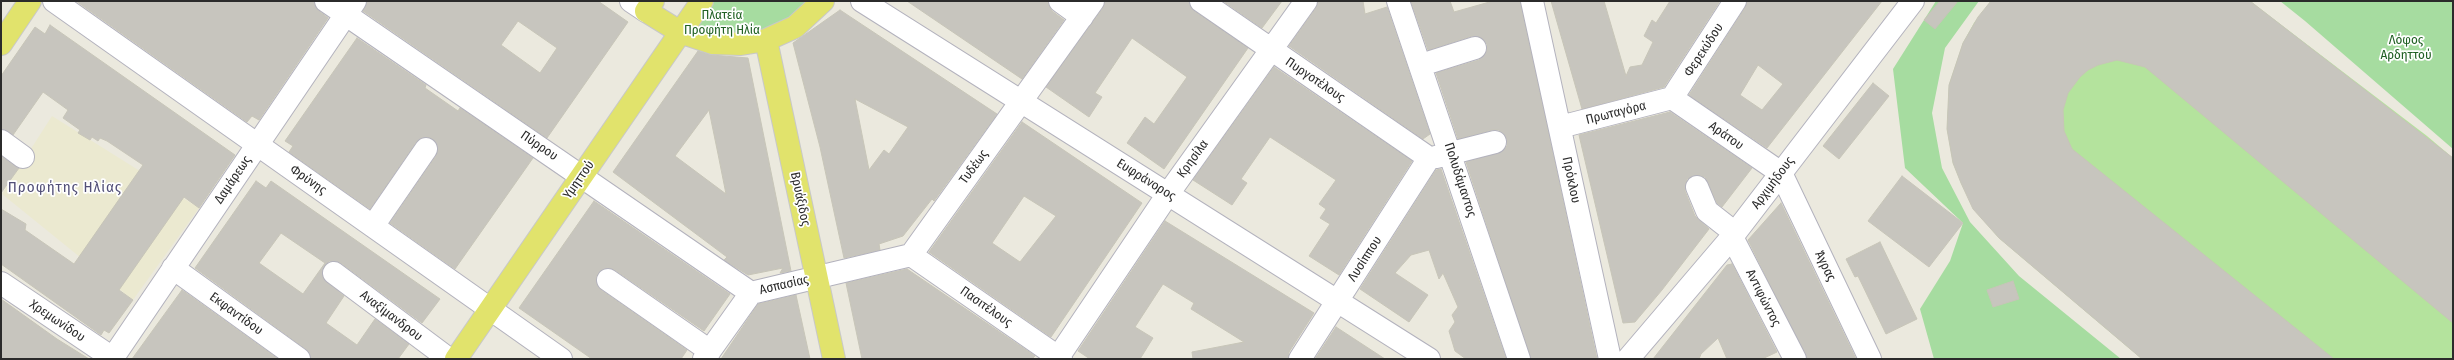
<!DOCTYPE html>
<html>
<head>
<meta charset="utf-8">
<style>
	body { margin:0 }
	#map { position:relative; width:2454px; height:360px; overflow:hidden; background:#ebe9de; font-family:"Fira Sans Condensed",sans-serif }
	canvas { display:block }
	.frame { position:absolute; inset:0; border:2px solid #2b2b2b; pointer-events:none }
</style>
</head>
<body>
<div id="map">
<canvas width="2454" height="360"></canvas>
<div class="frame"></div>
</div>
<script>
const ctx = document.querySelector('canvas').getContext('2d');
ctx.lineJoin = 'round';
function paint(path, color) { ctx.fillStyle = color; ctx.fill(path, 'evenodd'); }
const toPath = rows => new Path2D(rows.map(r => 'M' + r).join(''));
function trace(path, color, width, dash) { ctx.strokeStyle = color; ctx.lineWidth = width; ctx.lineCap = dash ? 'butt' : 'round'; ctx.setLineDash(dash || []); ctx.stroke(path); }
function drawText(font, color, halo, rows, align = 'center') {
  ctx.font = font + ' "Fira Sans Condensed",sans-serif'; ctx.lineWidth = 3.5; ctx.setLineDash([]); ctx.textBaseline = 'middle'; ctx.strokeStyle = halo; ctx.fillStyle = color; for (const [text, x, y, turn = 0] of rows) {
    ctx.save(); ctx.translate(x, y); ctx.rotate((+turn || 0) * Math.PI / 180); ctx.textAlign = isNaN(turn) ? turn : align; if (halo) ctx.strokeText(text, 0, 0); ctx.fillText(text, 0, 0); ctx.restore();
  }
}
const education = toPath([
	[52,116,199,208,133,300,2,194]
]);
const green = toPath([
	[702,1,823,1,766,40,680,32],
	[1936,1,1979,1,1945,48,1932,113,1942,168,1970,222,2019,276,2121,359,1934,359,1920,309,1950,261,1963,223,1905,168,1893,69],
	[2280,1,2453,1,2453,149,2305,21]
]);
const pitch = toPath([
	[1991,1,2250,1,2427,136,2453,158,2453,359,2142,359,1999,238,1977,213,1961,183,1953,163,1947,129,1949,85,1963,43,1974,23]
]);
const building = toPath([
	[76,1,314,1,319,11,328,18,259,120,252,116,247,122,76,1],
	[367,1,598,1,628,22,547,138,363,11,367,1],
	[518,21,557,48,540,73,501,45,518,21],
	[907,1,1047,1,1052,11,1064,20,1022,79,907,1],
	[1105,1,1189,1,1194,11,1248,48,1164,169,1127,143,1145,117,1154,124,1187,77,1132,38,1095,93,1102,97,1089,117,1046,87,1103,8,1105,1],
	[1223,1,1282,1,1262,28,1223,1],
	[1318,1,1363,1,1365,14,1387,7,1430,134,1423,139,1289,46,1316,8,1318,1],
	[1411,1,1450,1,1454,12,1493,1,1520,1,1597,359,1531,359,1466,162,1503,151,1507,146,1507,139,1499,130,1492,130,1458,139,1436,73,1479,60,1487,51,1487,44,1483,39,1472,36,1428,50,1411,1],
	[1551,1,1604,1,1626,76,1630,67,1642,65,1653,42,1644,36,1652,20,1656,23,1670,1,1720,1,1664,87,1582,109,1551,1],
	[1747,1,1882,1,1767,148,1689,95,1745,8,1747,1],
	[1758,65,1783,84,1762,110,1740,95,1758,65],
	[1940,1,1958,1,1935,29,1924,20,1940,1],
	[1991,1,2250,1,2453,158,2453,323,2145,67,2117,60,2098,65,2088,70,2080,77,2068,93,2063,110,2064,131,2072,149,2334,359,2142,359,1999,238,1973,209,1961,183,1953,163,1947,129,1949,85,1963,43,1978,17,1991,1],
	[840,10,997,114,934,201,932,199,903,236,879,244,880,250,844,258,820,147,793,43,840,10],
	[855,99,908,127,889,154,884,150,869,170,855,99],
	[50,25,235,155,199,208,184,197,119,290,133,300,109,333,104,330,101,335,1,264,1,209,26,224,25,230,74,264,143,165,107,141,100,138,98,141,92,137,90,140,78,133,80,130,63,118,68,110,43,92,13,135,1,129,1,76,35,27,45,34,50,25],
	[357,38,426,85,425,88,458,111,460,108,533,158,455,269,390,223,436,156,438,150,433,139,427,137,416,142,370,209,289,152,293,146,285,141,357,38],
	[698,51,712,55,748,58,791,271,780,273,783,268,748,275,724,260,727,257,613,172,698,51],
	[709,110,718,154,726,194,675,156,709,110],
	[1274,67,1412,161,1339,275,1309,256,1330,224,1320,218,1326,209,1319,204,1336,180,1270,137,1241,179,1247,183,1232,205,1193,180,1274,67],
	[1873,83,1889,96,1839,159,1823,146,1873,83],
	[1670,112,1752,168,1722,207,1717,203,1705,177,1698,175,1687,179,1685,191,1695,216,1709,229,1662,290,1635,322,1623,323,1579,135,1670,112],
	[1022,122,1142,203,1051,337,929,252,1022,122],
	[1024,196,1056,216,1020,262,992,243,1024,196],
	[1,156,19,168,1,193,1,156],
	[1441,169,1506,359,1466,359,1455,351,1449,331,1455,322,1452,315,1458,307,1443,273,1439,279,1429,250,1411,255,1395,273,1428,295,1409,322,1360,289,1436,170,1441,169],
	[1902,176,1963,223,1929,267,1868,221,1902,176],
	[256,181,266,188,271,181,440,299,422,323,341,263,329,261,324,266,323,278,344,296,326,323,357,345,375,319,409,344,398,359,311,359,306,349,195,268,256,181],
	[281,233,325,263,303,294,259,263,281,233],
	[594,201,730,294,704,331,615,270,609,268,598,273,596,279,601,290,687,350,681,359,592,359,519,308,594,201],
	[1781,203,1856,359,1807,359,1748,240,1781,203],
	[1165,221,1314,313,1289,352,1288,359,1193,359,1192,352,1244,342,1191,309,1194,303,1163,284,1135,327,1153,338,1140,359,1090,359,1078,351,1165,221],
	[1880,242,1917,319,1886,334,1858,276,1855,277,1846,259,1880,242],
	[1732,264,1777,352,1762,359,1727,359,1718,338,1701,354,1699,359,1653,359,1727,265,1732,264],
	[907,269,1035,356,1032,359,862,359,846,283,907,269],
	[2013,281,2019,299,1993,307,1987,290,2013,281],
	[182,290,278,359,132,359,182,290],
	[796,295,810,359,721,359,758,304,796,295],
	[1,299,57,339,89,359,1,359,1,299],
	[1336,327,1385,359,1315,359,1336,327]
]);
const minor = toPath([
	[54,1,561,359],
	[326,1,751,293],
	[631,1,646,11],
	[862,1,1429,359],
	[1060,1,1082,17],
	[1201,1,1429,158],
	[1398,1,1519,359],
	[1532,1,1610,359],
	[1421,65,1475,48],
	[1672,98,1781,173,1870,359],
	[1672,98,1735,1],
	[1560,127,1672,98],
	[1,141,23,157],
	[1436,157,1495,142],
	[1697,187,1707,211,1735,233],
	[373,226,426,149],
	[1732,237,1795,359],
	[911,255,1061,359],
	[173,268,299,359],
	[334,273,449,359],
	[608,280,710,351],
	[1,283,114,359],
	[112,359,355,1],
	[704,359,751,293,911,255,1093,1],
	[1057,359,1168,194,1306,1],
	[1300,359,1429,158],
	[1628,359,1732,237,1913,1]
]);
const major = toPath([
	[653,1,646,11,680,32,713,43,741,44,766,40,795,27,823,1],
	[766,40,834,359],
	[1,44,30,1],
	[456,359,702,1]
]);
const parkNames = [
	["Πλατεία",722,15],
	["Προφήτη Ηλία",722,30],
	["Λόφος",2406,40],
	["Αρδηττού",2406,55]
];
const streetNames = [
	["Φερεκύδου",1704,50,-57],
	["Πυργοτέλους",1315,80,34],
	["Πρωταγόρα",1616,113,-14],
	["Αράτου",1726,136,35],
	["Πύρρου",539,146,34],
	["Κρησίλα",1193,159,-54],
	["Τυδέως",974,167,-54],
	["Δαμάρεως",233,180,-56],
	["Φρύνης",308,180,35],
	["Υμηττού",579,180,-55],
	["Ευφράνορος",1146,180,32],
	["Πολυδάμαντος",1460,180,72],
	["Πρόκλου",1571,180,78],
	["Αρχιμήδους",1773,183,-53],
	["Βρυάξιδος",800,199,78],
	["Λυσίππου",1365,259,-57],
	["Άγρας",1825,266,64],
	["Ασπασίας",784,285,-13],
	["Αντιφώντος",1763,298,63],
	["Πασιτέλους",986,307,35],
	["Εκφαντίδου",236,314,36],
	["Αναξίμανδρου",391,316,37],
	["Χρεμωνίδου",57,321,34]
];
const quarterNames = [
	["Προφήτης Ηλίας",65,188]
];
paint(education, '#ebe9d0');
paint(green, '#a6dca0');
paint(pitch, '#b4e39d');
paint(building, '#c7c5be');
trace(building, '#c7c5b8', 1);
trace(minor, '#b3b2bd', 24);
trace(major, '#c8c8c8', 24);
trace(minor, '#fff', 22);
trace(major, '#e1e36c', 22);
drawText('13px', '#216124', '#fff', parkNames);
drawText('13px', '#2b2b2b', '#fff', streetNames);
ctx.letterSpacing = '1px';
drawText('15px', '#524f77', '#fff', quarterNames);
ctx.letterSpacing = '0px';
</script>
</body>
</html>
